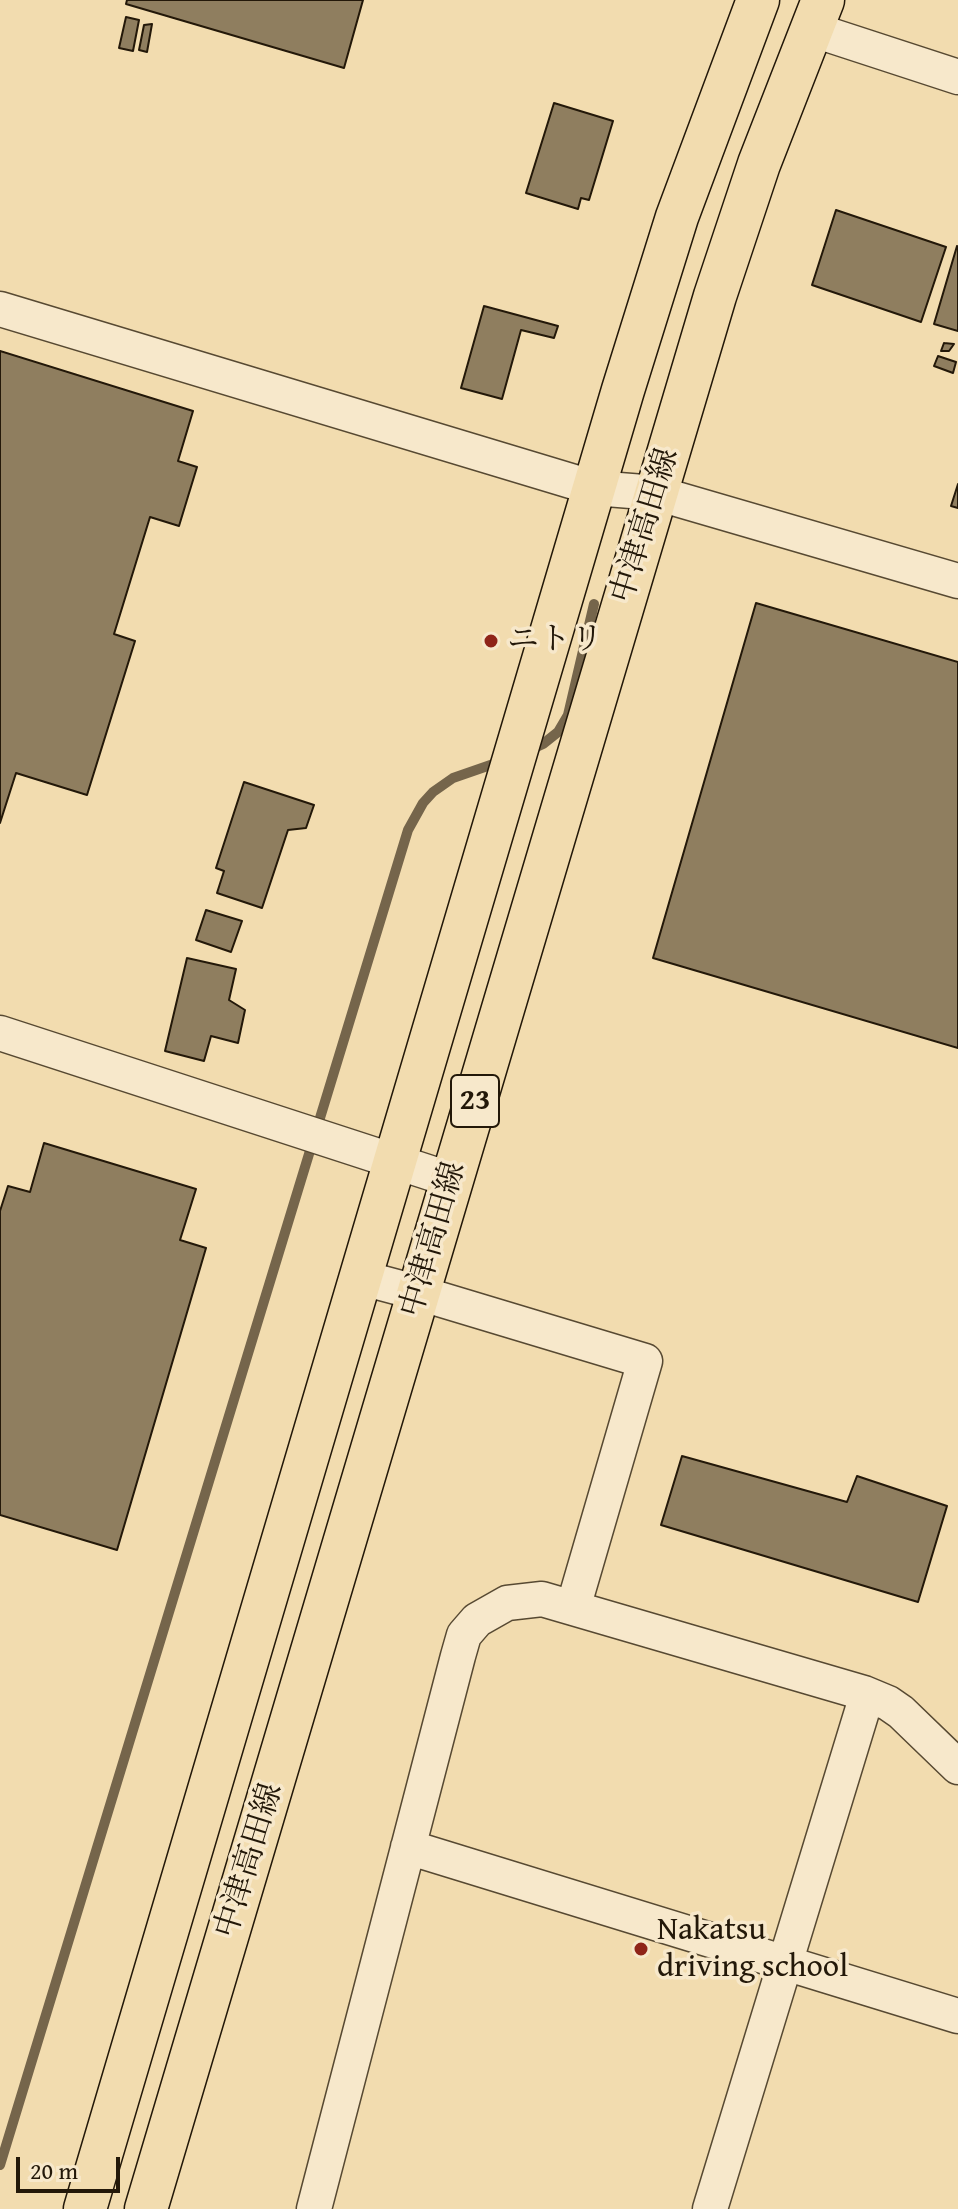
<!DOCTYPE html>
<html>
<head>
<meta charset="utf-8">
<style>
	body { margin:0 }
	#map { position:relative; width:958px; height:2209px; overflow:hidden; background:#f2dcaf; font-family:"Gentium Book Plus",serif }
	canvas { display:block }
	.scale { position:absolute; left:16px; top:2157px; width:104px; height:36px; box-sizing:border-box; border:4px solid #231809; border-top:0; padding-left:10px; font-size:24px; line-height:28px; white-space:nowrap; color:#231809; -webkit-text-stroke:6px #f7e8cb; paint-order:stroke }
</style>
</head>
<body>
<div id="map">
<canvas width="958" height="2209"></canvas>
<div class="scale">20 m</div>
</div>
<script>
const ctx = document.querySelector('canvas').getContext('2d');
ctx.lineJoin = 'round';
const toPath = rows => new Path2D(rows.map(r => 'M' + r).join(''));
function trace(path, color, width, dash) { ctx.strokeStyle = color; ctx.lineWidth = width; ctx.lineCap = dash ? 'butt' : 'round'; ctx.setLineDash(dash || []); ctx.stroke(path); }
function paint(path, color) { ctx.fillStyle = color; ctx.fill(path, 'evenodd'); }
function drawText(font, color, halo, rows, align = 'center') {
  ctx.font = font + ' "Gentium Book Plus","Noto Serif JP",serif'; ctx.lineWidth = 7; ctx.setLineDash([]); ctx.textBaseline = 'middle'; ctx.strokeStyle = halo; ctx.fillStyle = color; for (const [text, x, y, turn = 0] of rows) {
    ctx.save(); ctx.translate(x, y); ctx.rotate((+turn || 0) * Math.PI / 180); ctx.textAlign = isNaN(turn) ? turn : align; if (halo) ctx.strokeText(text, 0, 0); ctx.fillText(text, 0, 0); ctx.restore();
  }
}
const stream = toPath([
	[528,751,543,744,558,732,568,715,594,604],
	[0,2165,408,830,423,803,433,792,453,778,502,761]
]);
const building = toPath([
	[127,0,363,0,344,68,126,4,127,0],
	[126,17,139,20,133,51,119,48,126,17],
	[152,24,147,52,139,50,144,25,152,24],
	[554,103,613,121,589,200,581,198,578,209,526,193,554,103],
	[836,210,946,247,921,322,812,285,836,210],
	[957,246,958,247,958,331,934,324,957,246],
	[484,306,558,326,554,338,521,330,502,399,461,388,484,306],
	[944,343,954,344,949,351,941,351,944,343],
	[0,351,193,411,178,461,197,467,179,526,150,517,114,634,135,641,87,795,16,773,0,823,0,351],
	[938,356,956,362,953,373,934,366,938,356],
	[958,484,958,508,951,506,958,484],
	[756,603,958,662,958,1048,653,958,756,603],
	[244,782,314,805,306,828,288,830,262,908,217,893,224,871,216,868,244,782],
	[206,910,242,921,231,952,196,940,206,910],
	[187,958,236,969,229,1000,245,1010,238,1043,211,1036,204,1061,165,1051,187,958],
	[44,1143,196,1189,180,1240,206,1248,117,1550,0,1515,0,1211,8,1186,30,1192,44,1143],
	[682,1456,847,1502,857,1476,947,1506,918,1602,661,1525,682,1456]
]);
const minor = toPath([
	[811,29,958,77],
	[0,309,594,488,656,493,958,581],
	[0,1033,452,1180],
	[359,1277,419,1293,645,1361,573,1608],
	[408,1847,958,2016],
	[314,2209,458,1656,464,1635,477,1620,507,1603,542,1599,864,1693,888,1703,901,1712,958,1767],
	[710,2209,867,1695]
]);
const major = toPath([
	[85,2209,623,390,677,217,758,0],
	[146,2209,715,296,759,164,823,0]
]);
const markers = [
	[491,641,8,"#8f2418"],
	[641,1949,8,"#8f2418"]
];
const shields = [
	[475,1101,48]
];
const shieldNames = [
	["23",475,1101]
];
const streetNames = [
	["中津高田線",646,526,-73],
	["中津高田線",434,1240,-74],
	["中津高田線",250,1861,-73]
];
const poiNames = [
	["ニトリ",507,641],
	["Nakatsu",657,1931],
	["driving school",657,1968]
];
trace(stream, '#75654b', 10);
paint(building, '#8f7e5f');
trace(building, '#231809', 2);
trace(minor, '#574932', 37);
trace(major, '#231809', 45);
trace(minor, '#f7e8cb', 34);
trace(major, '#f2dcaf', 42);
for (const [x, y, r, color] of markers) { const dot = new Path2D(); dot.arc(x, y, r, 0, 2 * Math.PI); ctx.fillStyle = color; ctx.fill(dot); trace(dot, '#f7e8cb', 3); }
for (const [x, y, w] of shields) { const box = new Path2D(); box.roundRect(x - w / 2, y - 26, w, 52, 6); ctx.fillStyle = '#f7e8cb'; ctx.fill(box); trace(box, '#231809', 2); }
drawText('bold 30px', '#231809', null, shieldNames);
drawText('32px', '#231809', '#f7e8cb', streetNames);
drawText('32px', '#231809', '#f7e8cb', poiNames, 'left');
</script>
</body>
</html>
